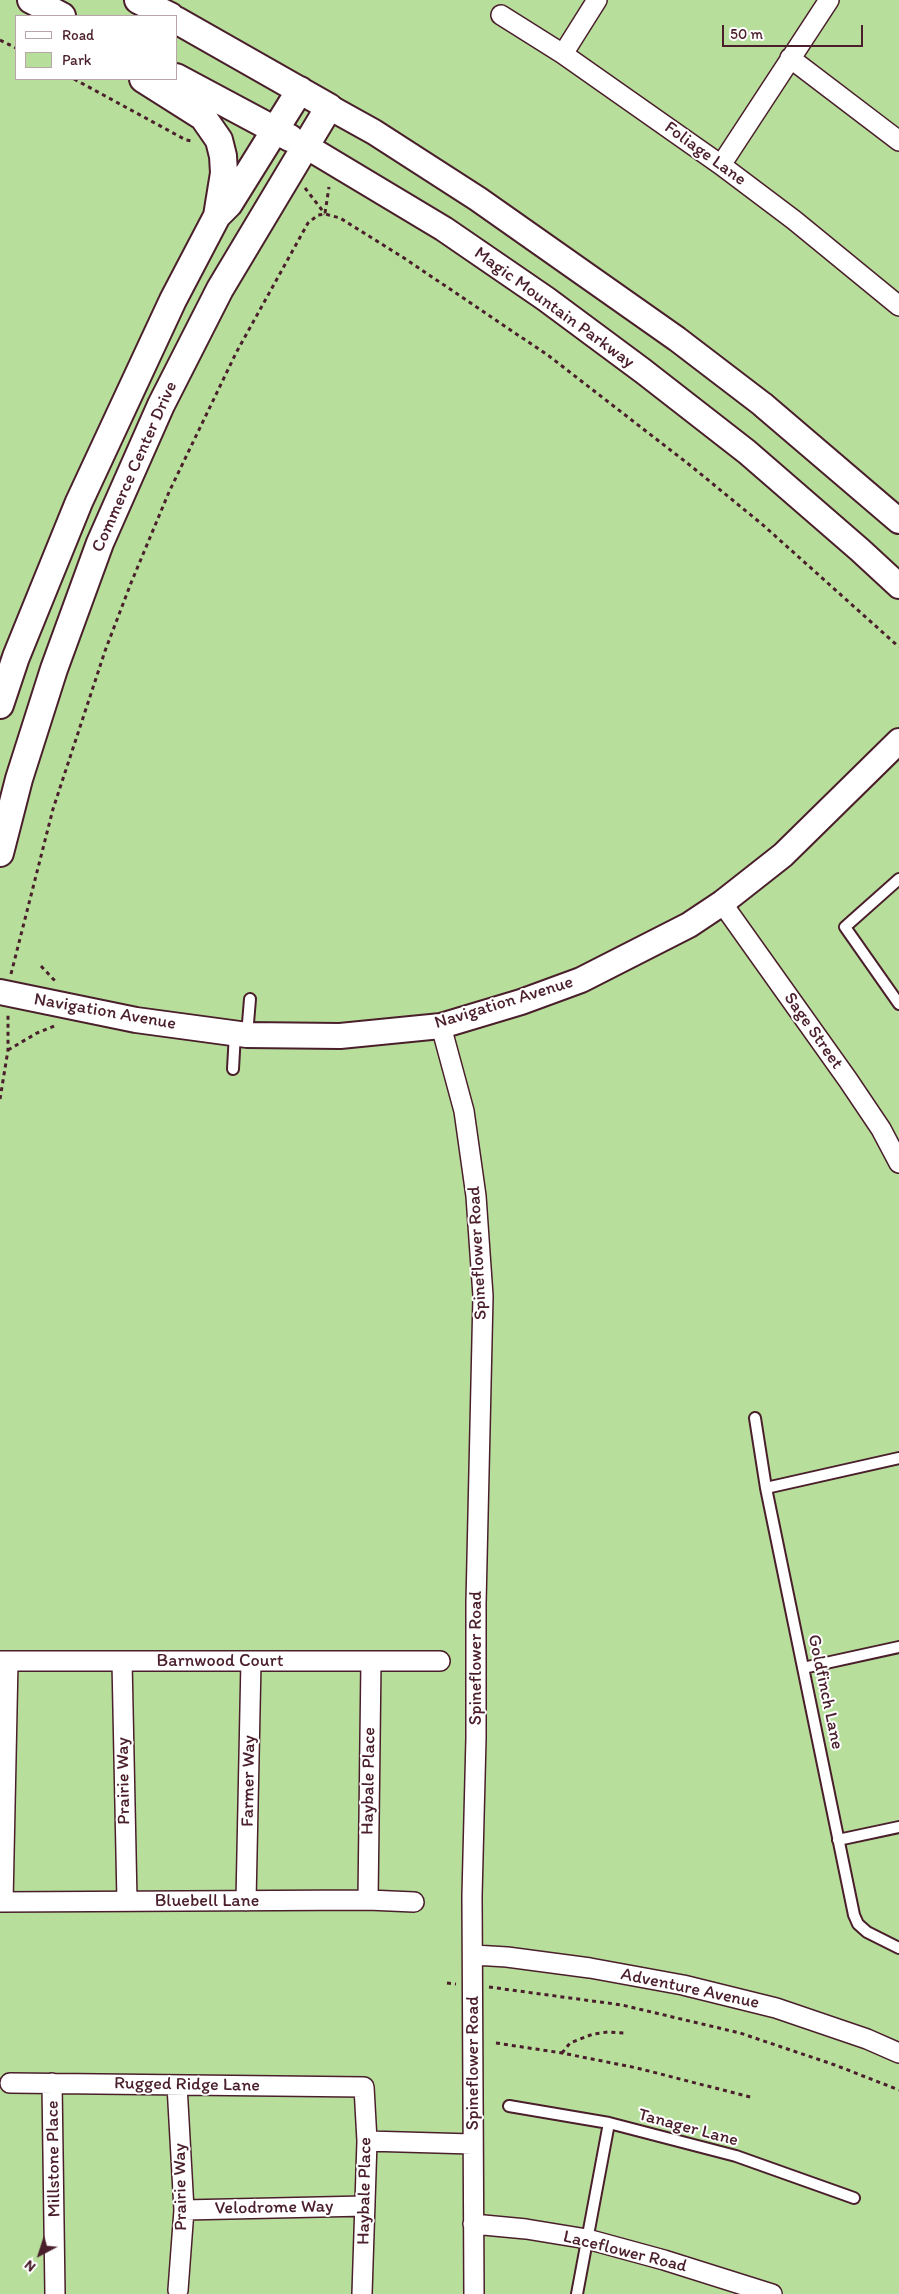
<!DOCTYPE html>
<html>
<head>
<meta charset="utf-8">
<style>
	body { margin:0 }
	#map { position:relative; width:899px; height:2294px; overflow:hidden; background:#fff; font-family:Itim,sans-serif }
	canvas { display:block }
	.legend { position:absolute; left:15px; top:15px; width:162px; height:65px; box-sizing:border-box; background:#fff; border:1px solid #b7a5aa; margin:0; padding:6px 9px; list-style:none; font-size:15px; color:#4a1f2b }
	.legend li { display:flex; align-items:center; gap:10px; height:25px }
	.legend b { width:25px; border:1px solid #b7a5aa }
	.north { position:absolute; left:15px; top:2229px; width:50px; height:50px; -webkit-text-stroke:4px #fff; paint-order:stroke; rotate:220deg; font-size:14px; font-weight:700; line-height:20px; text-align:center; color:#4a1f2b }
	.north::after { content:''; display:block; margin:auto; width:18px; height:22px; background:#4a1f2b; clip-path:polygon(50% 0,100% 100%,50% 72%,0 100%) }
	.scale { position:absolute; left:722px; top:25px; width:141px; height:22px; box-sizing:border-box; border:2px solid #4a1f2b; border-top:0; padding-left:6px; font-size:15px; line-height:18px; white-space:nowrap; color:#4a1f2b; -webkit-text-stroke:4px #fff; paint-order:stroke }
</style>
</head>
<body>
<div id="map">
<canvas width="899" height="2294"></canvas>
<ul class="legend">
<li><b style="height:6px;background:#fff"></b>Road</li>
<li><b style="height:14px;background:#b7df9b"></b>Park</li>
</ul>
<div class="north">N</div>
<div class="scale">50 m</div>
</div>
<script>
const ctx = document.querySelector('canvas').getContext('2d');
ctx.lineJoin = 'round';
function paint(path, color) { ctx.fillStyle = color; ctx.fill(path, 'evenodd'); }
const toPath = rows => new Path2D(rows.map(r => 'M' + r).join(''));
function trace(path, color, width, dash) { ctx.strokeStyle = color; ctx.lineWidth = width; ctx.lineCap = dash ? 'butt' : 'round'; ctx.setLineDash(dash || []); ctx.stroke(path); }
function drawText(font, color, halo, rows, align = 'center') {
  ctx.font = font + ' Itim,sans-serif'; ctx.lineWidth = 4; ctx.setLineDash([]); ctx.textBaseline = 'middle'; ctx.strokeStyle = halo; ctx.fillStyle = color; for (const [text, x, y, turn = 0] of rows) {
    ctx.save(); ctx.translate(x, y); ctx.rotate((+turn || 0) * Math.PI / 180); ctx.textAlign = isNaN(turn) ? turn : align; if (halo) ctx.strokeText(text, 0, 0); ctx.fillText(text, 0, 0); ctx.restore();
  }
}
const green = toPath([
	[0,0,899,0,899,2294,0,2294],
	[16,16,176,16,176,79,16,79]
]);
const path = toPath([
	[0,40,16,48],
	[74,79,186,140,192,141],
	[305,188,325,214],
	[325,213,329,187],
	[41,966,56,982],
	[11,974,53,809,105,651,131,583,169,492,236,353,308,223,318,215,325,214,340,218,404,258,549,356,691,466,763,525,899,647],
	[8,1050,37,1033,57,1025],
	[0,1099,8,1050,8,1015],
	[447,1983,456,1984],
	[489,1987,622,2005,740,2033,835,2065,899,2090],
	[496,2043,562,2053,637,2068,754,2098],
	[562,2053,570,2043,593,2034,608,2032,625,2033]
]);
const service = toPath([
	[899,879,845,927,899,1004],
	[247,1035,250,999],
	[233,1069,235,1033],
	[755,1418,766,1488,854,1915,858,1924,867,1932,899,1948],
	[766,1488,899,1458],
	[803,1668,899,1647],
	[838,1840,899,1827],
	[509,2106,609,2123,736,2156,854,2198],
	[577,2294,609,2123]
]);
const minor = toPath([
	[501,15,563,54,721,165,794,220,899,306],
	[563,54,597,0],
	[790,58,899,141],
	[721,165,829,0],
	[722,903,848,1080,881,1129,899,1163],
	[441,1026,464,1111,476,1196,483,1296,476,1603,476,1738,472,1896,474,2294],
	[0,1661,440,1661],
	[122,1661,127,1901],
	[368,1900,371,1661],
	[246,1901,251,1661],
	[0,1902,368,1900,414,1902],
	[3,1902,8,1661],
	[474,1955,507,1957,590,1968,683,1985,776,2008,867,2039,899,2053],
	[10,2083,364,2087,367,2141,362,2294],
	[52,2083,55,2294],
	[177,2085,184,2210,178,2290],
	[367,2141,472,2144],
	[184,2210,365,2206],
	[473,2224,526,2229,587,2239,664,2260,772,2294]
]);
const tertiary = toPath([
	[329,107,374,132,478,199,677,339,762,404,899,521],
	[304,145,444,229,546,299,643,371,747,452,860,550,899,586],
	[0,992,136,1020,247,1035,340,1036,441,1026,521,1002,581,980,689,925,722,903,783,855,899,741]
]);
const secondary = toPath([
	[31,0,62,16],
	[138,0,170,16],
	[176,77,290,138],
	[143,79,203,117,219,140,223,156,224,173,217,216],
	[0,705,16,657,79,502,173,300,217,216,229,204,300,90],
	[0,853,19,779,54,669,100,543,161,405,220,289,329,107,176,20]
]);
const streetNames = [
	["Foliage Lane",705,154,36],
	["Magic Mountain Parkway",554,308,36],
	["Commerce Center Drive",135,467,-66],
	["Navigation Avenue",504,1003,-17],
	["Navigation Avenue",105,1012,10],
	["Sage Street",813,1031,55],
	["Spineflower Road",478,1253,-93],
	["Spineflower Road",476,1658,-90],
	["Barnwood Court",220,1661],
	["Goldfinch Lane",825,1692,78],
	["Prairie Way",124,1781,-91],
	["Farmer Way",249,1781,-89],
	["Haybale Place",369,1781,-89],
	["Bluebell Lane",207,1901],
	["Adventure Avenue",690,1989,12],
	["Spineflower Road",473,2063,-90],
	["Rugged Ridge Lane",187,2085,1],
	["Tanager Lane",688,2128,15],
	["Millstone Place",54,2159,-91],
	["Prairie Way",181,2187,-91],
	["Haybale Place",365,2191,-89],
	["Velodrome Way",274,2208,-1],
	["Laceflower Road",625,2252,14]
];
paint(green, '#b7df9b');
trace(service, '#4a1f2b', 14);
trace(minor, '#4a1f2b', 22);
trace(tertiary, '#4a1f2b', 28);
trace(secondary, '#4a1f2b', 30);
trace(path, '#4a1f2b', 3, [4, 4]);
trace(service, '#fff', 10);
trace(minor, '#fff', 19);
trace(tertiary, '#fff', 24);
trace(secondary, '#fff', 26);
drawText('18px', '#4a1f2b', '#fff', streetNames);
</script>
</body>
</html>
